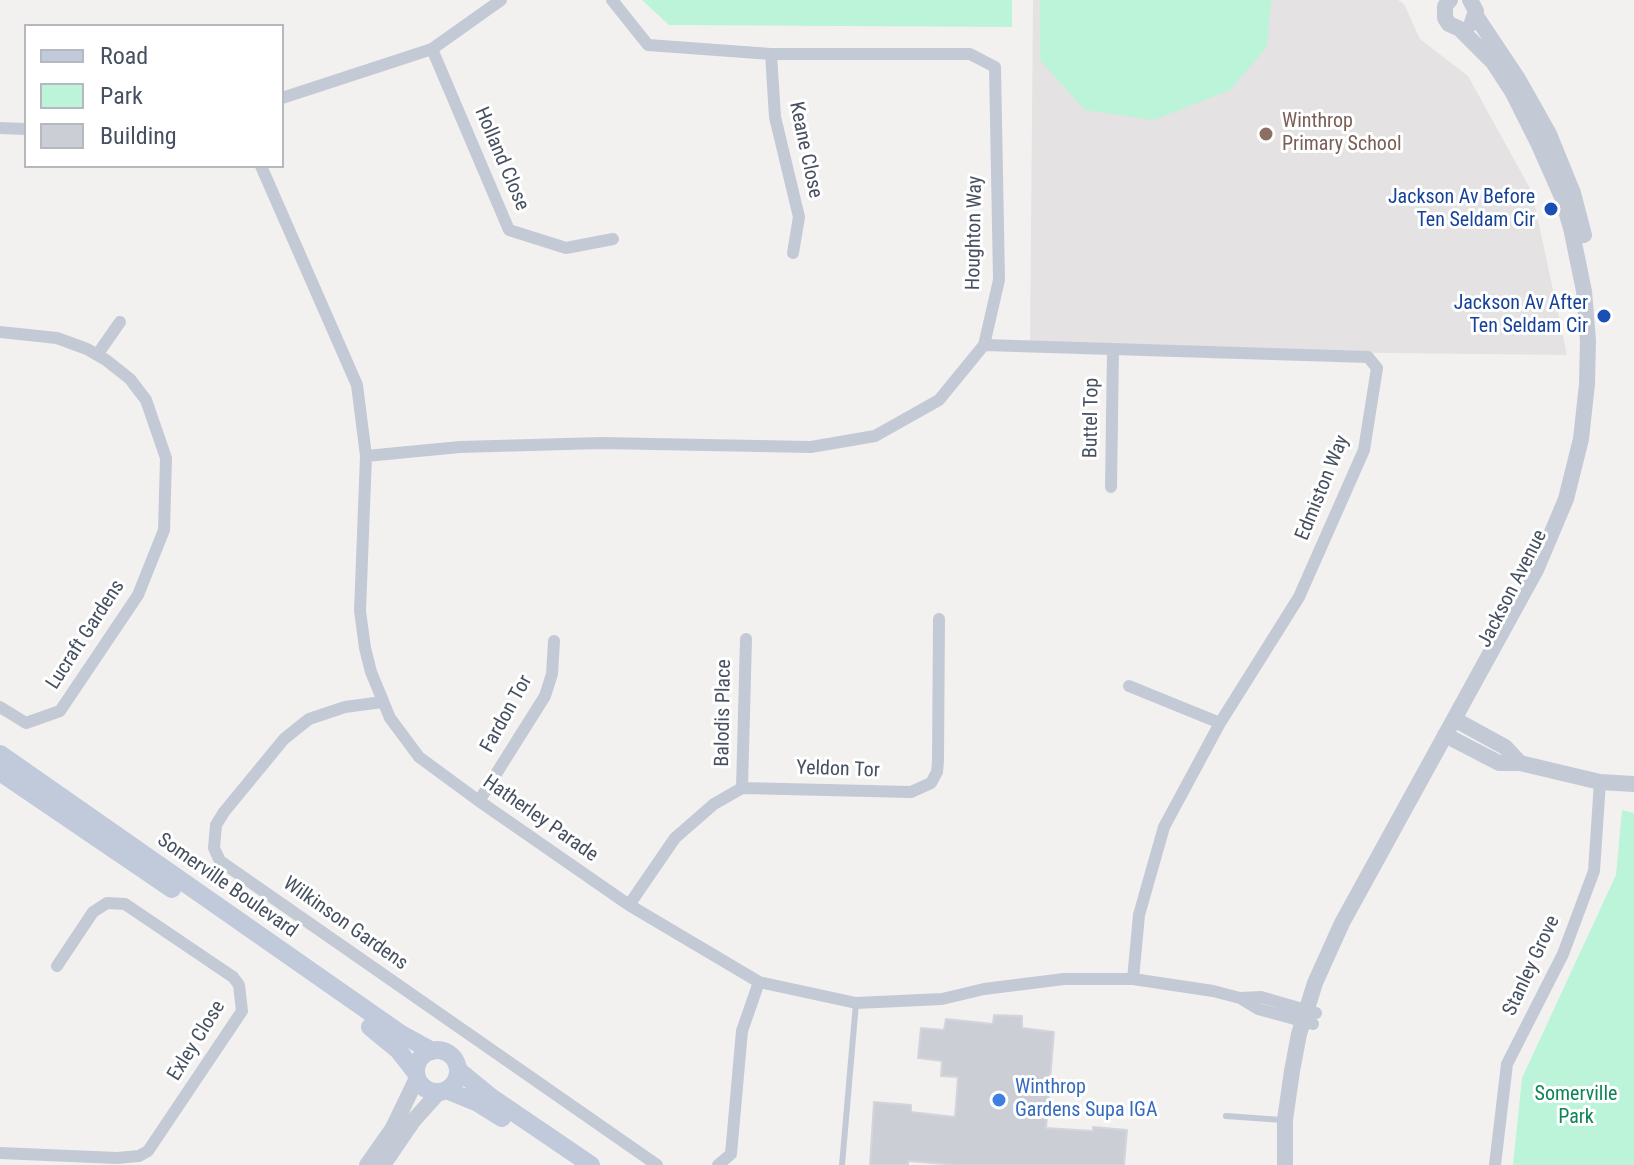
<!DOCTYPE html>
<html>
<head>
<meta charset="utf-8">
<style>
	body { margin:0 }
	#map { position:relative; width:1634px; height:1165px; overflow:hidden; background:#f3f1f0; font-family:"Roboto Condensed",sans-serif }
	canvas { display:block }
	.legend { position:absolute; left:24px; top:24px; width:260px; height:144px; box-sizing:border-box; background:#fff; border:2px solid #b5b9bf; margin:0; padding:10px 14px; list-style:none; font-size:24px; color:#465060 }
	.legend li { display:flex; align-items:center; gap:16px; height:40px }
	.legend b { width:40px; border:2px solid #b5b9bf }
</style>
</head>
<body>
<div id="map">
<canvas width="1634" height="1165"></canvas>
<ul class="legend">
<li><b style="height:10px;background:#c1cadb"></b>Road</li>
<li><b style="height:22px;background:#bbf4d9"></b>Park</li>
<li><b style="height:22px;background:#ccced6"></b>Building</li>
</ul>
</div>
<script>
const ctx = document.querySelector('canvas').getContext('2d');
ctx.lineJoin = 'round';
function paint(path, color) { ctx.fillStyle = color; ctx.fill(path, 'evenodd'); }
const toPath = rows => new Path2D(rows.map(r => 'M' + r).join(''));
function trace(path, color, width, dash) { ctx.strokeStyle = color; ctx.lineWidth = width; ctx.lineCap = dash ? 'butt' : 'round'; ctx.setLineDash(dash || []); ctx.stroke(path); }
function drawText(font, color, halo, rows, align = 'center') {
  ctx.font = font + ' "Roboto Condensed",sans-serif'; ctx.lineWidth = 6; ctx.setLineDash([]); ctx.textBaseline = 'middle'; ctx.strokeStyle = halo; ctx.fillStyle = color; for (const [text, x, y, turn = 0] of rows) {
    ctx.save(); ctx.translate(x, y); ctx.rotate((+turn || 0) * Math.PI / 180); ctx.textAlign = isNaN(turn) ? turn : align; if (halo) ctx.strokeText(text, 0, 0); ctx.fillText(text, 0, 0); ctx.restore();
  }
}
const education = toPath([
	[1033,0,1398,0,1404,4,1420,39,1468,76,1532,192,1567,355,1030,349]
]);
const green = toPath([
	[642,0,1012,0,1012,27,669,25],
	[1040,0,1271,0,1267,47,1230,90,1154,120,1085,110,1040,60],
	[1622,810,1634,813,1634,1165,1513,1165,1522,1078,1616,875]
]);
const building = toPath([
	[994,1015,1022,1016,1022,1028,1054,1032,1046,1128,1093,1131,1093,1127,1127,1130,1124,1165,957,1165,908,1161,908,1165,870,1165,874,1102,911,1105,911,1112,955,1117,958,1077,941,1076,942,1061,918,1058,921,1028,944,1030,946,1019,993,1024,994,1015]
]);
const service = toPath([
	[1226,1116,1282,1120],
	[842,1165,856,1003]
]);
const minor = toPath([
	[432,49,509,230,566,248,613,239],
	[771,54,775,117,799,217,793,253],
	[282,98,432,49,501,0],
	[0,128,26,129],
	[261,166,357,385,366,456,360,611,365,648,371,672,390,718,419,757,479,801,629,905,759,982,856,1003,942,999,984,989,1064,979,1133,979,1213,991,1240,998,1261,997,1316,1013],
	[0,332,57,338,87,349,106,360,130,379,146,400,166,458,164,530,138,595,60,711,26,723,0,707],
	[984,345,1368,357,1377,368,1364,450,1299,597,1220,723,1164,827,1139,915,1133,979],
	[97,355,120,322],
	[366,456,460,447,602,443,811,447,875,436,939,400,984,345,999,280,995,67,970,54,771,54,648,45,612,0],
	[1111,487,1113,350],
	[1129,686,1220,723],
	[382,702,345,707,309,719,284,739,224,812,216,825,214,848,220,861,657,1165],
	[742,788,746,639],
	[479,801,545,696,552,674,554,641],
	[629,905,675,838,714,804,742,788,911,792,931,783,937,772,938,761,939,619],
	[1240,998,1258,1009,1313,1024],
	[0,1153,117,1158,139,1156,148,1151,242,1011,239,985,233,977,125,904,107,903,93,912,57,966],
	[718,1165,731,1154,742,1031,759,982],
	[1495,1165,1507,1064,1563,954,1594,871,1600,782]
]);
const tertiary = toPath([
	[1470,0,1476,11,1472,23],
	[1476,16,1518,79,1549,134,1573,193,1584,235],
	[1454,719,1505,747,1520,763],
	[1445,735,1499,763,1520,763,1600,782,1634,784],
	[367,1165,393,1128,417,1078],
	[383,1165,413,1121,439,1092],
	[1285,1165,1285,1120,1292,1071,1299,1034,1315,983,1342,923,1536,570,1566,499,1581,439,1587,384,1588,341,1584,291,1571,228,1562,197,1539,145,1512,91,1493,62,1460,29,1449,24,1445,18,1445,6,1450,0]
]);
const secondary = toPath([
	[0,754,401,1034,432,1051],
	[0,772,172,889],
	[370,1027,398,1050,416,1073],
	'416 1071a21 21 0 1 1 42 0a21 21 0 1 1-42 0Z',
	[458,1070,491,1097,591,1165],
	[446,1090,478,1103,502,1118]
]);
const markers = [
	[1266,134,8,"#8d6e63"],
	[1551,209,8,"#1a4fb4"],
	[1604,316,8,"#1a4fb4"],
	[999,1100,8,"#3f7fe0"]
];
const educationNames = [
	["Winthrop",1282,122],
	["Primary School",1282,145]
];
const streetNames = [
	["Keane Close",805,150,78],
	["Holland Close",501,159,67],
	["Houghton Way",975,233,-89],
	["Buttel Top",1092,418,-89],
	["Edmiston Way",1323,488,-68],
	["Jackson Avenue",1513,589,-63],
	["Lucraft Gardens",86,635,-57],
	["Balodis Place",724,713,-89],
	["Fardon Tor",507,714,-61],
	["Yeldon Tor",838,770,2],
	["Hatherley Parade",540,819,35],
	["Somerville Boulevard",227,886,35],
	["Wilkinson Gardens",345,924,35],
	["Stanley Grove",1532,966,-65],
	["Exley Close",197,1041,-58]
];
const transitNames = [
	["Jackson Av Before",1535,198],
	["Ten Seldam Cir",1535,221],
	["Jackson Av After",1588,304],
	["Ten Seldam Cir",1588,327]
];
const shopNames = [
	["Winthrop",1015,1088],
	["Gardens Supa IGA",1015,1111]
];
const parkNames = [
	["Somerville",1576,1095],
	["Park",1576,1118]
];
paint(education, '#e4e2e2');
paint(green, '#bbf4d9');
paint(building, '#ccced6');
trace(building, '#d4d5dc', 2);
trace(service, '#c3cad6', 6);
trace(minor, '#c3cad6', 12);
trace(tertiary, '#c3cad6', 16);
trace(secondary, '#c1cadb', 18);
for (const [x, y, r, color] of markers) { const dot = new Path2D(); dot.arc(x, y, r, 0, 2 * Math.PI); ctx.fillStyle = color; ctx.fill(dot); trace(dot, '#fff', 3); }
drawText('20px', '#785e54', '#fff', educationNames, 'left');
drawText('20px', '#465060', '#fff', streetNames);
drawText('20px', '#164399', '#fff', transitNames, 'right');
drawText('20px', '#366cbe', '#fff', shopNames, 'left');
drawText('20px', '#0e8458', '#fff', parkNames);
</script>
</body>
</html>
